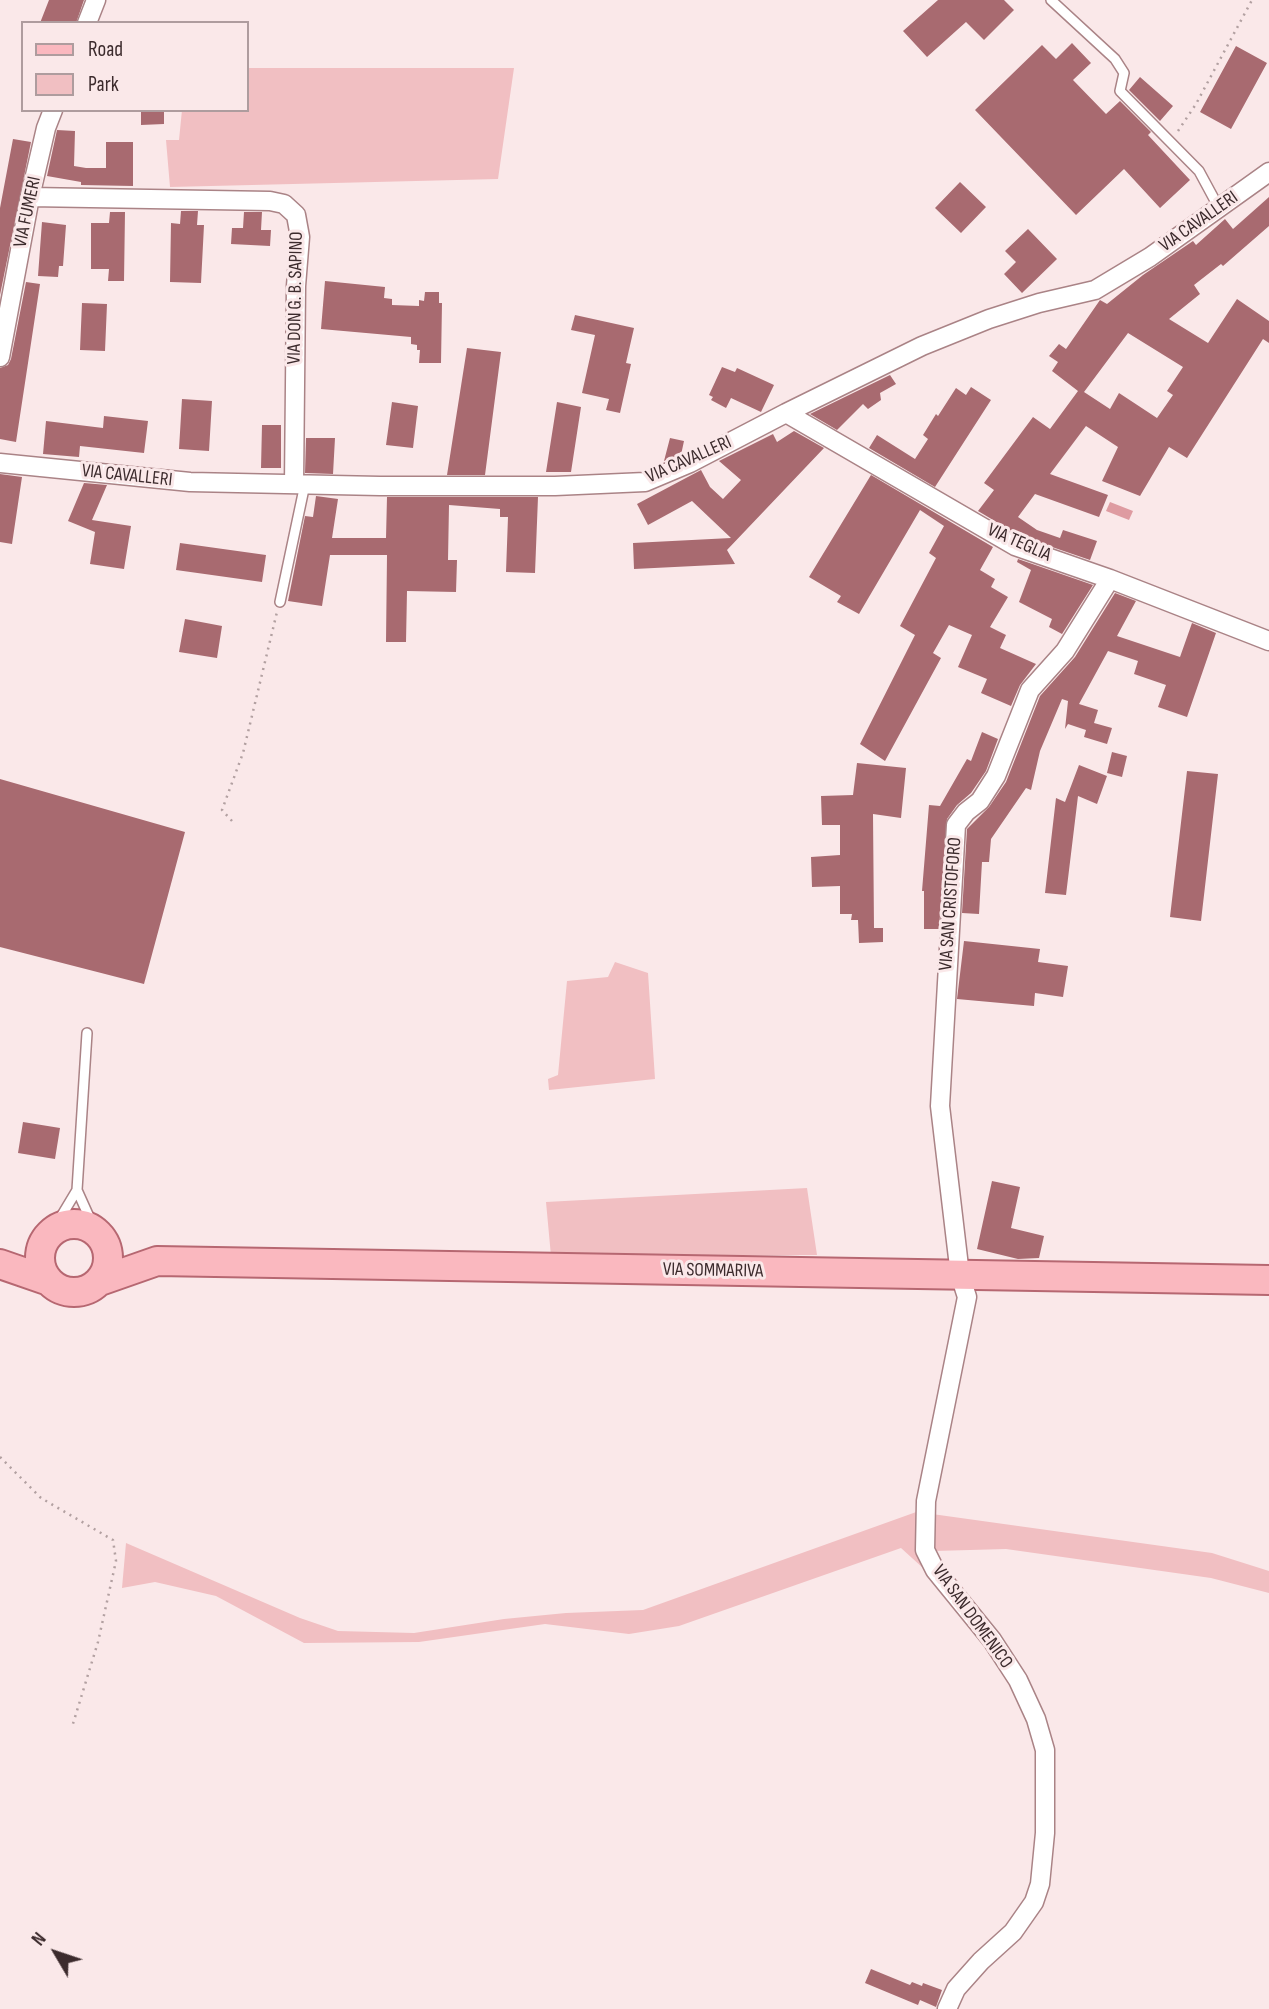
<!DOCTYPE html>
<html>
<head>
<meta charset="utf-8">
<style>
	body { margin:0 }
	#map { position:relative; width:1269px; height:2009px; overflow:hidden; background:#fae8e9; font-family:"Sofia Sans Condensed",sans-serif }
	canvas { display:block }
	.legend { position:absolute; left:21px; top:21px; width:228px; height:91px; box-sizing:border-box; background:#fae8e9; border:2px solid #ae9c9e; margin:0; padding:9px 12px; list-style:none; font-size:21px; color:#3c2b2d }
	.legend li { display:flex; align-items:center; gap:14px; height:35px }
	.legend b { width:35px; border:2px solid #ae9c9e }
	.north { position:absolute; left:21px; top:1918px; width:70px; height:70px; -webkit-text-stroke:5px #fae8e9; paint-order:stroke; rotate:309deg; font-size:19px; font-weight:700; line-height:28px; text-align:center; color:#3c2b2d }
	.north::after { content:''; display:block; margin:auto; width:24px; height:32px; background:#3c2b2d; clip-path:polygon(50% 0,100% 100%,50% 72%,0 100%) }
</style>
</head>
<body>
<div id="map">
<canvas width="1269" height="2009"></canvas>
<ul class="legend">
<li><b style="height:9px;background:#fab8bf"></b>Road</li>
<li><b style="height:19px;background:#f1bfc2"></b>Park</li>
</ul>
<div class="north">N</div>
</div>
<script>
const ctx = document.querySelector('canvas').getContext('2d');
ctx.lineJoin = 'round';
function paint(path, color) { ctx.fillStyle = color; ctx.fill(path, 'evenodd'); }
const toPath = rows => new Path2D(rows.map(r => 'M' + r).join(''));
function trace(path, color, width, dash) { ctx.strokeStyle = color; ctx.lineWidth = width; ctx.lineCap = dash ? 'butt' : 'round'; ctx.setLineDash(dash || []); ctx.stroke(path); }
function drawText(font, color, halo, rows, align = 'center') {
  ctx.font = font + ' "Sofia Sans Condensed",sans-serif'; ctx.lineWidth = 6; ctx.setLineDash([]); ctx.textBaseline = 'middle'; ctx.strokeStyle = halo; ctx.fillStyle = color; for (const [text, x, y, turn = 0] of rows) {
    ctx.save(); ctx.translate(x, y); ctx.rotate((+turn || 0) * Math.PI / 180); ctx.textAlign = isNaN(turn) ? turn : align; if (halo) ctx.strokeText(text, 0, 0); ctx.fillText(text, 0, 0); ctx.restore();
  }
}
const green = toPath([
	[247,68,514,68,498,179,170,187,166,140,179,140,182,110,247,110],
	[615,962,648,973,655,1079,549,1090,548,1079,558,1075,567,981,608,977],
	[807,1188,817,1255,551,1256,546,1202],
	[919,1511,945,1588,901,1548,679,1626,629,1634,545,1624,419,1642,304,1643,216,1596,155,1582,122,1588,126,1543,300,1618,338,1631,414,1633,504,1619,566,1613,643,1610],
	[932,1514,1212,1553,1269,1571,1269,1593,1211,1578,1006,1549,934,1551]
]);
const water = toPath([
	[1110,502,1133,511,1129,520,1106,511]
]);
const building = toPath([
	[49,0,84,0,76,23,40,23],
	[938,0,1004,0,1014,10,984,40,966,22,927,57,903,31],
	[1072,43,1091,63,1073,80,1106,114,1120,101,1151,132,1148,135,1190,180,1160,208,1124,169,1076,215,975,110,1042,45,1056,59],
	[1236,46,1267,63,1231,129,1200,112],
	[1140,77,1173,106,1160,121,1129,90],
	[141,110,164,110,164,124,141,125],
	[57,130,75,131,74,166,86,168,106,168,106,142,133,142,133,186,81,185,81,182,47,176],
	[13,139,31,142,0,295,0,208],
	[960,182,986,207,961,233,935,208],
	[1269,197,1269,226,1223,266,1221,264,1194,285,1200,294,1169,319,1208,343,1237,299,1269,321,1269,343,1263,339,1187,458,1169,447,1140,496,1102,481,1118,447,1086,426,1050,474,1108,495,1099,517,1035,494,1018,517,1037,530,1060,538,1063,530,1097,541,1090,560,1020,536,978,511,994,490,984,483,1033,417,1050,429,1078,391,1052,371,1058,362,1049,356,1059,344,1066,349,1100,300,1107,304,1143,275,1193,241,1196,245,1225,219,1233,229],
	[1128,333,1183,367,1167,391,1173,395,1157,418,1119,393,1110,409,1084,392],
	[181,211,198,211,197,225,204,225,201,283,170,282,171,223,180,224],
	[110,212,125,212,124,281,108,281,109,269,91,269,91,223,109,223],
	[244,212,262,212,261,230,271,230,270,246,231,244,232,228,243,228],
	[42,222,66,225,63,266,59,266,58,277,38,276],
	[1028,229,1057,259,1022,293,1004,274,1016,262,1005,251],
	[325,281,385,287,384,298,392,299,392,305,419,306,419,300,424,301,425,292,439,292,439,303,442,303,441,363,419,363,420,350,417,350,417,345,411,344,411,337,321,329],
	[26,282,40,284,16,442,0,439,0,368,8,365,11,359],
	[82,303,107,304,105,351,80,350],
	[575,315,634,328,626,363,631,364,620,413,606,410,609,399,582,393,595,335,571,330],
	[467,348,501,352,485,475,447,475],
	[722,367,735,372,737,368,774,385,761,412,731,398,726,408,711,400,713,397,709,395],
	[890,375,896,384,880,393,881,400,868,409,863,404,837,430,810,414],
	[971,387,991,400,935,487,869,448,877,435,915,459,928,439,923,435,936,414,938,416,956,388,966,395],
	[182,399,212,401,209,451,179,449],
	[392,402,418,406,413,448,386,445],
	[557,402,581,407,571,472,546,472],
	[104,416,148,421,144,453,80,446,79,457,43,454,46,421,103,428],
	[262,425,281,425,281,468,261,468],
	[794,431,824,448,727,550,735,564,634,569,633,543,731,538,692,501,648,525,637,504,701,470,710,487,723,499,741,480,719,461,773,434,777,442],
	[306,438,335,438,333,474,305,473],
	[670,438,684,441,681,455,664,461],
	[0,474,22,477,12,544,0,542],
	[871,475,993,547,980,570,995,579,991,587,1008,597,990,627,1006,635,1000,648,1036,664,1020,685,1011,706,981,693,987,679,958,667,972,635,949,625,933,653,941,658,885,761,860,744,915,635,900,626,936,558,929,553,944,526,920,510,859,614,837,602,841,596,809,577],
	[84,483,107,485,92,520,131,526,124,569,90,564,95,532,68,521],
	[316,496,338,499,332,538,386,538,387,497,538,497,535,573,506,572,508,517,500,517,500,509,449,505,448,560,457,560,456,592,407,591,406,642,386,642,387,555,330,555,322,606,288,601,305,516,313,517],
	[180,543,266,555,262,582,176,570],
	[1018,559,1093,585,1062,634,1049,627,1052,619,1019,602,1031,570,1017,562],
	[1115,593,1136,601,1117,636,1180,657,1192,623,1216,633,1187,717,1158,707,1166,685,1134,674,1138,661,1108,651,1079,704,1098,710,1094,723,1112,728,1107,744,1084,737,1086,730,1068,724,1065,729,1068,701,1062,699,1040,751,1031,790,1026,788,991,839,989,862,982,862,979,914,962,913,967,829,989,807,1006,782,1040,696,1075,657],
	[185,619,222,626,217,658,179,652],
	[982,732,998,739,986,771,971,793,957,805,947,819,939,929,924,929,924,891,922,891,929,805,940,806,967,759,971,761],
	[1112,752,1127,756,1122,777,1107,773],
	[857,763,906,768,901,818,873,814,874,928,883,928,883,942,859,943,858,920,851,920,852,914,840,914,840,886,812,887,811,857,840,855,840,825,822,825,821,796,853,795],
	[1079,765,1107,776,1097,804,1078,796,1066,895,1045,893,1056,798,1065,802],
	[1187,771,1218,774,1201,921,1170,917],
	[0,779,185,832,144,984,0,947],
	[964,941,1040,949,1038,962,1068,966,1063,997,1035,993,1034,1006,957,999],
	[23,1122,60,1128,55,1159,18,1153],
	[992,1181,1020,1187,1011,1228,1044,1236,1039,1258,1018,1259,977,1249],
	[871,1969,910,1985,912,1982,922,1986,923,1983,942,1990,936,2007,920,2000,918,2005,865,1983]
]);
const path = toPath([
	[1178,131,1196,104,1252,0],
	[232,821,222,810,243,753,277,612],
	[0,1457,41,1498,113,1540,116,1561,98,1642,72,1727]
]);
const service = toPath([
	[1051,0,1115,59,1124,73,1120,91,1199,171,1219,208],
	[280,602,305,484],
	[77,1190,95,1230],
	[53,1230,77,1190,87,1033]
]);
const minor = toPath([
	[87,23,96,0],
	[30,197,270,201,284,204,296,215,300,237,296,286,294,484],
	[0,357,30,197,46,128,53,110],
	[786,413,1015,546,1110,579,1269,641],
	[0,463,190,482,380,486,555,486,645,482,690,463,786,413,922,346,989,319,1039,303,1095,290,1150,257,1269,172],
	[947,2009,956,1989,981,1961,1013,1932,1034,1902,1040,1884,1045,1833,1045,1750,1036,1719,1018,1680,992,1640,935,1570,925,1550,926,1501,967,1297,960,1275,940,1106,956,825,966,812,980,801,996,776,1030,690,1065,651,1110,579]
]);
const primary = toPath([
	'40 1258a34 34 0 1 1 68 0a34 34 0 1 1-68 0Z',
	[0,1264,49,1281],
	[100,1281,157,1261,1269,1280]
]);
const streetNames = [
	["VIA FUMERI",28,212,-78],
	["VIA CAVALLERI",1199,222,-35],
	["VIA DON G. B. SAPINO",296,298,-89],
	["VIA CAVALLERI",689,460,-24],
	["VIA CAVALLERI",127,476,6],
	["VIA TEGLIA",1019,543,24],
	["VIA SAN CRISTOFORO",951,904,-86],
	["VIA SOMMARIVA",713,1271,1],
	["VIA SAN DOMENICO",972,1617,54]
];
paint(green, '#f1bfc2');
paint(water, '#de9ba1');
paint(building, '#a86a70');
trace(service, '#aa8386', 12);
trace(minor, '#aa8386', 21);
trace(primary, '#b66771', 32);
trace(path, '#b2a0a1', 2.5, [2, 5]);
trace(service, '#fff', 9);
trace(minor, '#fff', 18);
trace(primary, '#fab8bf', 28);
drawText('19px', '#3c2b2d', '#fae8e9', streetNames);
</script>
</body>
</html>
